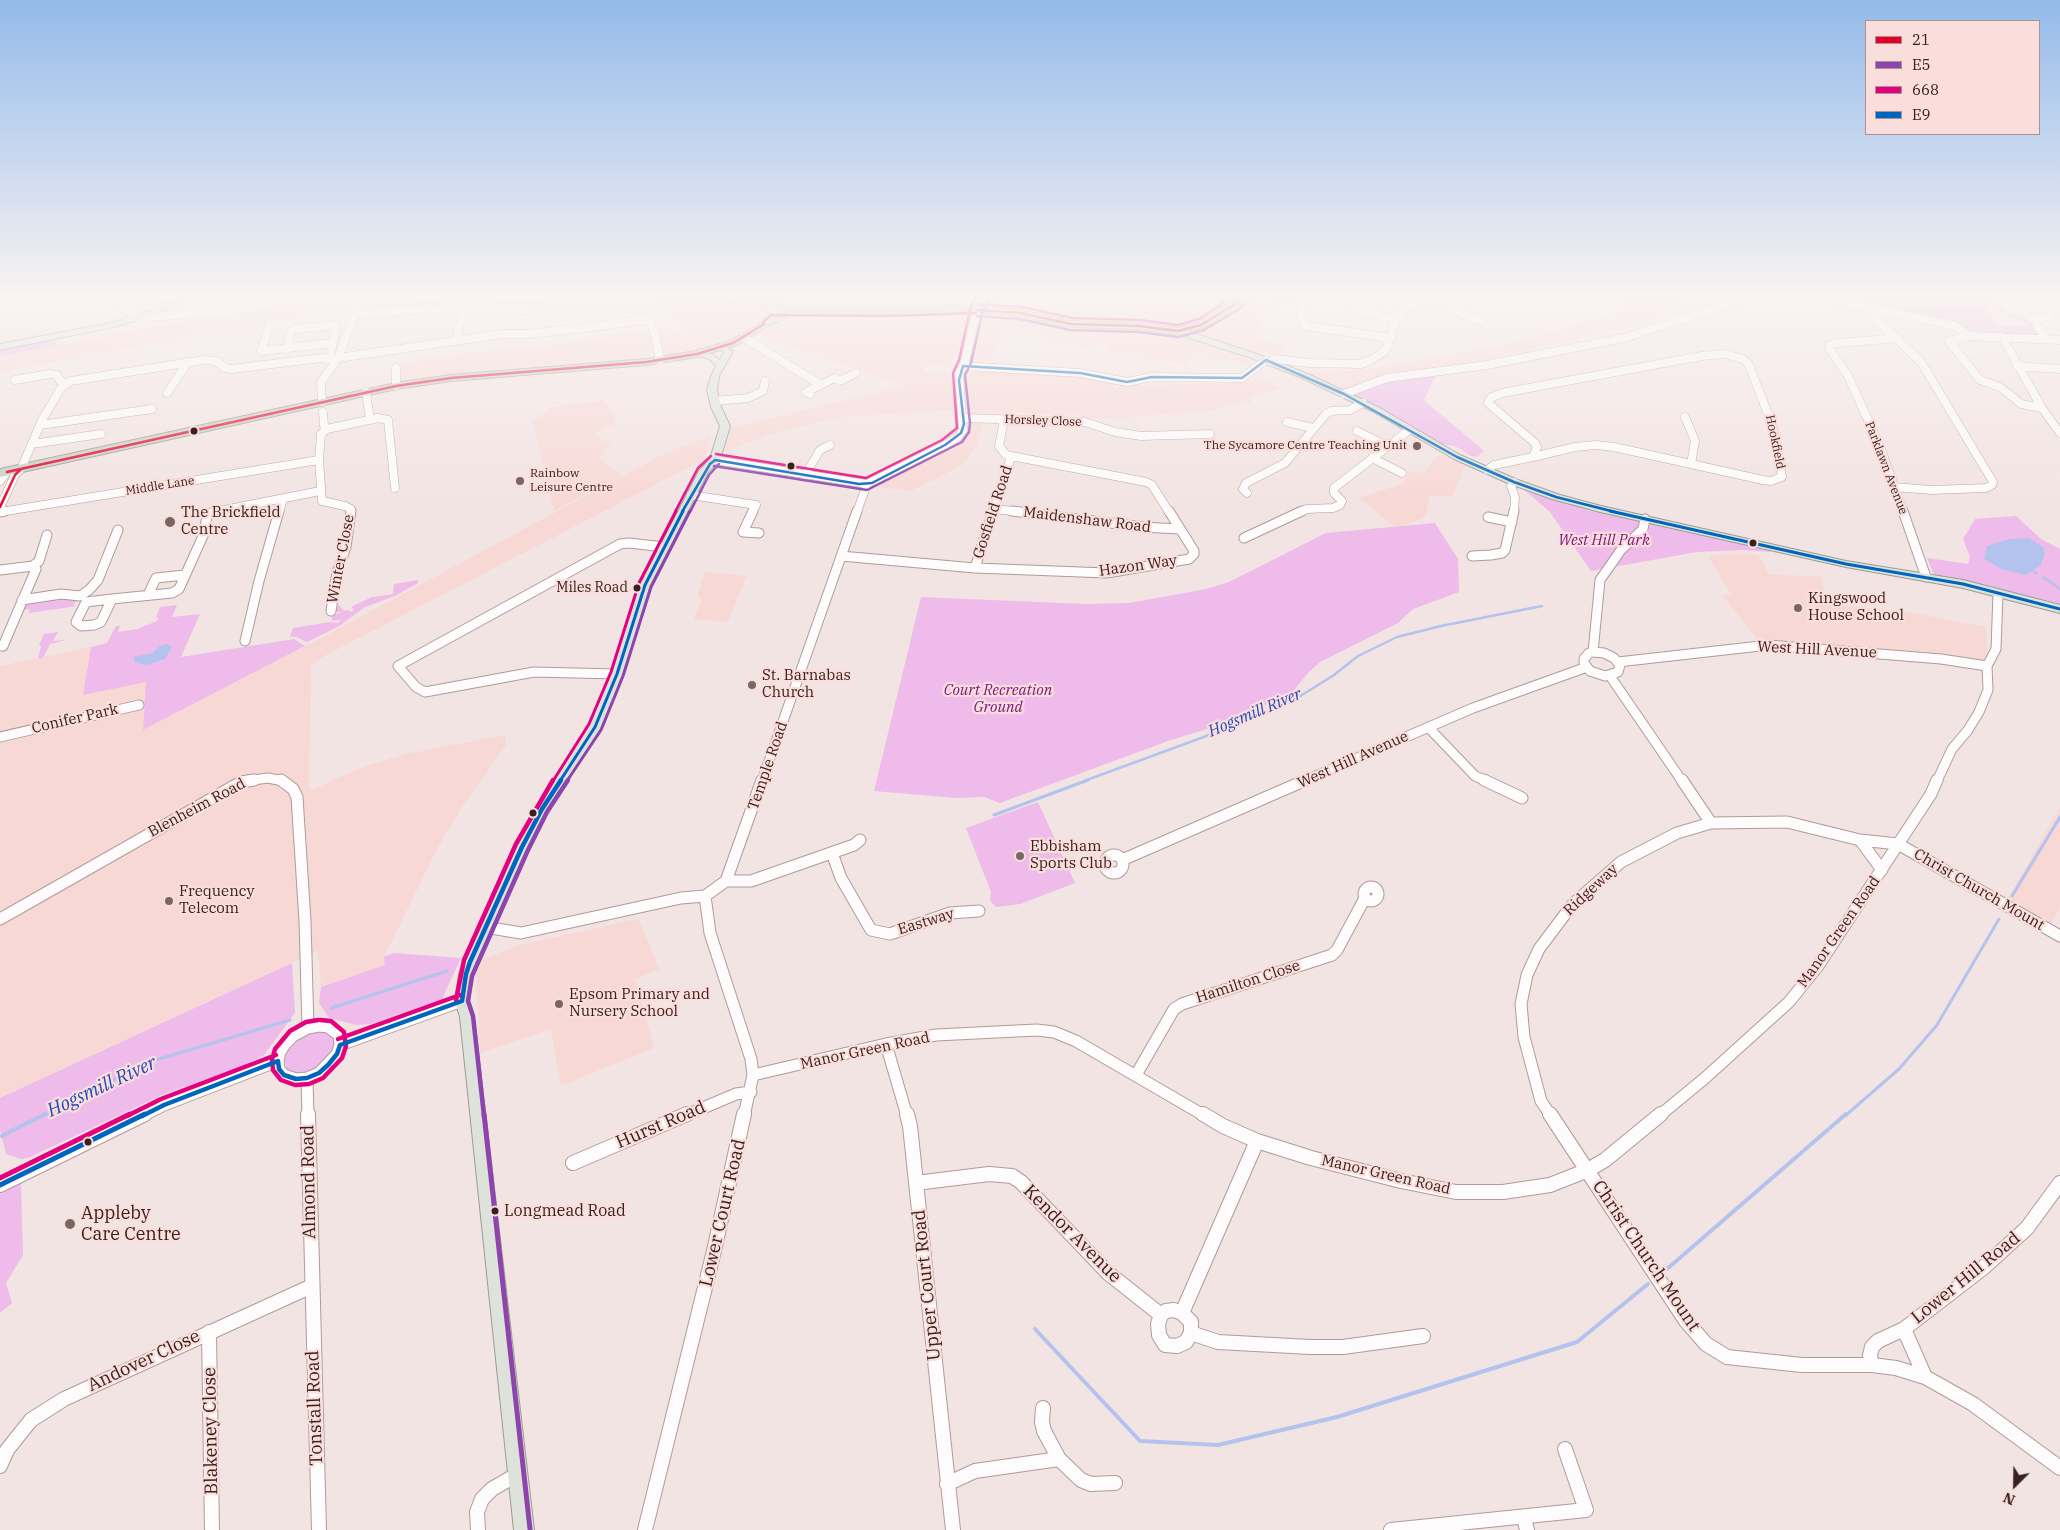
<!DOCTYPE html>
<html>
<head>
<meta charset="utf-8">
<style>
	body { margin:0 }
	#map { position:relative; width:2060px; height:1530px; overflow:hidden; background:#f2e4e2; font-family:"IBM Plex Serif",serif }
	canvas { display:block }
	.legend { position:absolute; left:1865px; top:20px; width:175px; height:115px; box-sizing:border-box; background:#f9dedb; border:1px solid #ac9290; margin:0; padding:6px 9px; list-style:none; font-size:15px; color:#39211f }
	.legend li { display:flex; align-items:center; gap:10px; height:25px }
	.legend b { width:25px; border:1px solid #ac9290 }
	.north { position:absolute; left:1990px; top:1460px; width:50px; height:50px; -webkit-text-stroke:4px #f9dedb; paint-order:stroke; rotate:203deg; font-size:14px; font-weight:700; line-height:20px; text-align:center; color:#39211f }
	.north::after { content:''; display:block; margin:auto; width:18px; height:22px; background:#39211f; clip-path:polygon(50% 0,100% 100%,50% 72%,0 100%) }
</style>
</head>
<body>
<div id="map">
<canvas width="2060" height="1530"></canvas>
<ul class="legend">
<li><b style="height:6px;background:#e4002b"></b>21</li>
<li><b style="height:6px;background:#8e44ad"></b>E5</li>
<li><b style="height:6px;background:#e5007d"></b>668</li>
<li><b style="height:6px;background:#0065bd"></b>E9</li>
</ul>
<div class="north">N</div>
</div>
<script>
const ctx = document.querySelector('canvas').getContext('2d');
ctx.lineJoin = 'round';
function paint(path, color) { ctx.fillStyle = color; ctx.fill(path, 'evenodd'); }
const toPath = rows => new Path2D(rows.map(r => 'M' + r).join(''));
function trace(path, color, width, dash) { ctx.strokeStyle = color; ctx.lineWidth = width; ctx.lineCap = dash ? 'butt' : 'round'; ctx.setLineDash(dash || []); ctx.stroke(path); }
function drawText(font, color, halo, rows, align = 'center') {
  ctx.font = font + ' "IBM Plex Serif",serif'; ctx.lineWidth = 4.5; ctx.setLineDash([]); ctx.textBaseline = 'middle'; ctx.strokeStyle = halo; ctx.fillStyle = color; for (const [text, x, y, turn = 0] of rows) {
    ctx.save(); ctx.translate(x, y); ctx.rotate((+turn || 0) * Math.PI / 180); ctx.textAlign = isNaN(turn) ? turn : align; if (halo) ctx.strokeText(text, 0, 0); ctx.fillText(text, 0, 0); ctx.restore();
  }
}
const built = toPath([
	[297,295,358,295,356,301,364,303,470,299,572,302,577,295,834,295,842,297,860,295,1269,295,1256,339,1286,346,1280,358,1261,353,1250,367,1239,362,1191,354,1187,364,1106,352,1109,343,1082,347,1003,328,991,361,953,357,950,367,931,364,922,371,952,375,956,410,838,417,768,435,726,451,725,443,729,427,731,428,905,386,756,335,773,324,753,324,743,332,723,342,688,352,441,375,400,382,403,365,422,359,490,350,532,348,668,327,670,333,683,330,681,321,644,315,530,307,529,305,476,303,361,309,350,314,260,323,0,372,0,356,150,327,265,309,278,309,285,300],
	[1689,295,1744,295,1627,328,1480,361,1390,376,1346,390,1306,373,1369,369,1489,348,1529,338,1620,311],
	[971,371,1083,376,1109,381,1113,386,1222,383,1264,378,1278,387,1276,390,1250,398,1251,402,1232,404,1209,411,1085,420,1077,413,1048,414,987,411,986,415,970,414,966,387],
	[604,400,617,422,595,434,612,446,602,452,605,455,598,458,622,475,554,511,533,422,549,408],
	[973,420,983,421,978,444,963,465,910,491,871,486,954,446,967,437],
	[711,435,705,459,326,655,311,665,309,791,368,765,407,754,505,735,506,745,462,807,437,849,384,957,385,965,321,987,318,951,0,1098,0,666,91,647,83,695,147,681,143,730,310,644,660,456],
	[1441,454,1466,465,1452,496,1429,496,1426,516,1422,518,1396,528,1359,498,1404,483,1409,471,1424,473,1433,459],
	[1733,554,1758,555,1769,574,1821,577,1827,604,1901,611,1986,627,1987,655,1983,660,1815,646,1756,637,1722,595,1731,594,1708,556],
	[705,572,747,576,728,621,694,620,701,600,698,594],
	[2060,807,2060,907,2051,924,2007,900],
	[639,919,659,969,635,979,654,1048,561,1086,551,1029,480,1053,476,974,483,959,519,945]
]);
const green = toPath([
	[1269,295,1321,295,1320,298,1271,305],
	[1617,295,1689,295,1634,307],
	[1828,295,1994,296,2006,312,2021,315,2038,329,2039,336,2000,335,1968,330,1960,325,1925,315],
	[1991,308,2028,324,2028,325,1995,325,1988,309],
	[57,339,56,346,0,356,0,349],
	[1436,375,1424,400,1484,451,1477,457,1471,456,1457,447,1437,443,1395,417,1393,417,1349,394,1403,377],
	[1523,489,1590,511,1770,550,1771,552,1743,550,1697,552,1591,571,1550,512],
	[2016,516,2041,539,2060,549,2060,606,1990,586,1934,575,1927,558,1968,564,1970,557,1963,539,1975,519],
	[1435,523,1458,559,1459,592,1413,609,1398,623,1320,662,1308,673,1290,695,1207,729,1171,740,1000,803,984,797,957,798,874,791,921,597,1086,604,1129,603,1206,589,1229,582,1326,533],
	[418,580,418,583,395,596,365,607,339,626,307,642,296,637,290,637,293,628,330,622,338,623,341,620,332,621,332,615,343,612,336,612,338,604,344,611,348,610,350,612,354,610,351,607,372,597,393,594,394,584],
	[60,596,80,598,73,605,77,606,29,613,30,609,20,610,26,603],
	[177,605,172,617,200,614,181,657,294,639,305,646,143,730,146,682,83,695,91,647,107,643,116,626,120,626,118,632,137,629,157,621,159,618,156,618,160,607],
	[58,632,53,641,66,640,50,644,43,658,38,659,41,646,39,645,44,634],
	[1038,802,1075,883,1020,904,996,907,990,901,991,892,966,828],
	[393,953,461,958,442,999,371,1024,356,1025,329,1018,319,1003,321,987,385,965,384,957],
	[292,963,295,1013,264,1055,241,1067,164,1094,28,1158,21,1159,6,1154,0,1130,0,1098],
	[316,1029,333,1034,336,1044,328,1061,309,1073,296,1074,291,1072,287,1069,284,1060,291,1043],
	[21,1183,23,1255,6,1283,12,1303,0,1313,0,1194]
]);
const forest = toPath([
	[1881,295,1986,295,1986,304,2000,335,1984,335,1968,330,1960,325,1925,315,1920,303,1904,298]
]);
const water = toPath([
	[2029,538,2043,547,2045,554,2040,566,2026,575,2001,569,1984,559,1987,546,2010,539],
	[166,644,172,647,165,659,147,665,136,663,133,657,152,653,160,646]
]);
const streamFar2 = toPath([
	[2033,571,2036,573],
	[2043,577,2060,589],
	[1084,781,1201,738,1294,700,1334,675,1358,656,1397,637,1441,626,1542,606]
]);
const streamFar1 = toPath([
	[994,815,1088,780],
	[2012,896,2060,817],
	[331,1008,447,971],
	[43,1116,149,1062,290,1020],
	[1845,1116,1899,1069,1937,1025,1999,919]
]);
const stream = toPath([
	[2,1136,45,1114],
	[1667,1269,1846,1114],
	[1035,1329,1140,1441,1218,1445,1337,1417,1577,1342,1648,1284]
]);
const minorFar3 = toPath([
	[108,295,139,318,250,308,293,295],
	[1812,295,1955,326,1969,336],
	[446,297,448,295],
	[1444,298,1462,314,1483,321],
	[1375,303,1367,312,1396,320],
	[0,305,9,295],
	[1871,306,1877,320,1921,362,1993,482,1992,485,1986,488,1931,490,1894,487],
	[1302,308,1301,317,1306,326,1391,338],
	[1356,309,1367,312],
	[362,314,411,310,464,309],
	[270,324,261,351,332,343],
	[580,329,641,320,650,321,655,334,660,360],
	[743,337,821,385],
	[2002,337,2042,408,2060,433],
	[1898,338,1839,343,1830,345,1829,348,1848,376,1880,446,1903,512],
	[2046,339,2033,319,2050,317],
	[456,341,464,309,527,310],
	[287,349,291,331,294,329,334,325,336,326,330,358],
	[1725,354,1743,359,1749,365,1773,427,1782,477,1771,481,1763,480,1614,447,1596,445,1575,447,1533,457,1537,447,1535,443,1488,403,1490,398,1502,393,1702,356,1725,354],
	[338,358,502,334,529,334,572,329],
	[1271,362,1276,359,1309,363,1361,364,1373,359,1386,350,1396,320,1405,309,1420,302,1459,295],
	[963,366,1080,373,1127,382,1152,377,1242,378,1266,360],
	[2017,366,2060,369],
	[396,368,396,386],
	[15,380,50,374,57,375,60,381,66,383],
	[366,392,370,420],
	[167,393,188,362],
	[810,394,806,392,835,378,840,381,856,373],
	[1344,394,1387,378,1487,365,1624,338,1757,295],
	[714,401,748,398,763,391,765,381],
	[322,402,321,382,338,358,362,295],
	[2042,408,2021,404,2000,387,1980,380,1949,341,1969,336,2060,340],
	[323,412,324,426,327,429,321,434,319,460,322,501,345,506,351,509,351,512],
	[1685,417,1695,441,1691,464],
	[964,418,1085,422,1115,432,1141,436,1210,434],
	[1004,420,999,446,1006,455,1146,482,1152,485,1169,512],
	[1287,422,1313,428],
	[40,425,152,409],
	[327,429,378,418,388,420,395,488],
	[1357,431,1387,446],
	[32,444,101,434],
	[1372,458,1402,473],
	[715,460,867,484,945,445,958,437,963,430,959,374,965,362,976,313],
	[1487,470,1494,465,1533,457],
	[805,475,820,450,830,445],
	[0,481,7,472],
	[1247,493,1243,489,1246,483,1285,463,1326,414,1331,411,1350,410,1363,403],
	[691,495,756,505,752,512],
	[0,507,15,475,21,469,42,420,61,388,71,381,204,360,216,361,225,368,231,369,322,358,336,360],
	[994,509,1022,512],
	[0,512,319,460],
	[214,512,320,491],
	[279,512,283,499],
	[857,512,867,484],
	[993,512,1011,457],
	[1300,512,1307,509,1333,508,1340,505,1342,501,1334,493,1334,488,1409,430],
	[1514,512,1515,497,1511,486,1514,482]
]);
const minorFar2 = toPath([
	[753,511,743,532,759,533],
	[1012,511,1143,527,1179,529],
	[1903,511,1926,577],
	[0,512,5,511],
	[1488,517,1512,522],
	[1244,538,1302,511],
	[841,556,975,568,1107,573,1189,559,1194,554,1194,551,1169,511],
	[1472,556,1491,555,1502,553,1505,550,1514,511],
	[975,568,993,511],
	[0,570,33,566],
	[148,595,156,578,185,575],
	[112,599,101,622,94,625,81,626,76,622,86,602,112,599],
	[112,599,172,593,179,589,203,536,207,517,211,513,220,511],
	[22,600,61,594,80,596,89,590,98,580,118,530],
	[331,611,337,572,346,547,351,511],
	[245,641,259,581,279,511],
	[0,646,3,646,36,569,33,566,39,561,47,535],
	[1593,652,1600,580,1621,550,1643,529,1645,519],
	[1593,652,1604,653,1614,658,1620,665,1618,672,1605,676,1590,671,1584,663,1584,659,1589,653,1593,652],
	[1618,662,1769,645,1941,659,1987,666],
	[617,674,534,672,425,692,416,687,398,666,620,544,629,543,664,547],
	[1610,676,1682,781],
	[1428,727,1475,776,1487,781],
	[0,737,139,705],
	[245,781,268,778,283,781],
	[762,781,857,511],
	[1304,781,1473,708,1587,667],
	[1937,781,1952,749,1968,730,1979,712,1988,690,1987,666,1996,649,1998,594]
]);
const minorFar1 = toPath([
	[281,780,293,789,297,797,305,921,308,1028],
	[1484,780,1522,798],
	[1682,780,1711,823],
	[1860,840,1882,870],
	[832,853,841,878,871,930,890,934,950,913,979,911],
	'1105 864a9 9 0 1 1 18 0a9 9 0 1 1-18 0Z',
	[1122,860,1306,780],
	[726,881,751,881,854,845,860,840],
	'1364 894a7 7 0 1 1 14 0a7 7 0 1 1-14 0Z',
	[705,896,710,933,751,1059,753,1075,744,1116],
	[0,919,241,782,254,780],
	[485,927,521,933,681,898,705,896,726,881,762,780],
	[319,1026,328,1027,339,1035,340,1045,337,1054,319,1073,307,1078,296,1079,284,1075,279,1069,278,1061,280,1052,285,1044,293,1036,308,1028,319,1026],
	[886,1044,907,1116],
	[340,1045,462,1001],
	[753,1075,886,1044,936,1035,1037,1030,1054,1032,1076,1041,1205,1116],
	[1136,1075,1174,1009,1182,1004,1332,955,1337,950,1365,898],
	[307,1078,308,1116],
	[142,1116,164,1105,278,1061],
	[684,1116,736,1094,751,1092],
	[1551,1116,1541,1101,1524,1037,1521,1004,1527,975,1539,949,1572,905,1621,862,1677,833,1711,823,1787,822,1860,840,1898,844,2060,936],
	[1659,1116,1705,1078,1789,1002,1818,966,1931,794,1937,780]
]);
const minor = toPath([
	[308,1114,319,1530],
	[907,1114,910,1126,953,1530],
	[1203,1114,1223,1126,1257,1141,1311,1158,1401,1181,1456,1192,1503,1192,1550,1185,1588,1170,1605,1160,1661,1114],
	[1550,1114,1686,1321,1706,1344,1727,1357,1802,1365,1872,1365,1896,1368,1925,1377,1973,1404,2060,1468],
	[573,1163,687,1114],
	[916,1183,989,1174,1012,1176,1021,1182,1108,1273,1161,1315],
	[0,1185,145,1114],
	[1174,1310,1182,1313,1191,1322,1191,1333,1186,1342,1177,1346,1165,1345,1159,1335,1158,1324,1161,1315,1166,1311,1174,1310],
	[1182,1313,1257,1141],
	[1904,1329,1925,1377],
	[209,1332,212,1530],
	[1191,1333,1218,1342,1310,1347,1343,1347,1423,1336],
	[1872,1365,1870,1355,1872,1347,1878,1341,1904,1329,1983,1268,2027,1228,2060,1183],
	[1043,1408,1042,1422,1044,1431,1059,1459,1081,1480,1091,1484,1115,1483],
	[0,1466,7,1450,31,1420,64,1399,312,1286],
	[947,1484,975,1471,1059,1459],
	[1524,1518,1527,1530],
	[478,1530,477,1512,482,1499,492,1489,518,1474],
	[645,1530,714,1251,744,1114],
	[1391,1530,1586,1510,1565,1449]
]);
const major = toPath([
	[185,295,196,295,155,315,114,327,0,350,0,344,110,323,149,311,185,295],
	[658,295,694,295,744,300,767,299,766,295,774,295,775,300,783,308,783,314,779,317,769,313,765,304,744,304,662,297,658,295],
	[1175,329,1181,329,1257,354,1308,374,1380,408,1460,455,1518,480,1560,495,1601,506,1846,561,1963,580,2060,605,2060,613,1963,588,1846,567,1600,512,1552,499,1510,484,1454,459,1374,412,1302,378,1251,358,1175,333,1175,329],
	[725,347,733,351,719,376,717,390,721,407,730,426,720,460,708,472,650,585,623,674,601,727,547,813,528,847,473,974,469,1001,474,1017,534,1530,514,1530,460,1017,455,1001,459,974,517,843,537,805,589,726,611,674,640,585,699,471,710,459,720,426,711,407,707,390,711,376,716,366,709,359,693,354,697,351,712,354,720,360,724,352,721,350,725,347]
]);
const highway = toPath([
	[1238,295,1248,295,1241,305,1205,327,1178,334,1139,329,1071,327,1021,316,973,311,885,316,787,314,782,320,768,326,737,345,697,357,646,365,451,381,396,389,0,477,0,469,396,383,451,375,646,359,696,351,729,341,773,316,775,312,785,308,885,310,977,305,982,307,1021,310,1071,321,1139,323,1178,328,1197,323,1233,301,1238,295]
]);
const bus1 = toPath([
	[977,310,1021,313,1071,324,1139,326,1178,331,1201,325,1237,303,1243,295],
	[7,472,396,386,451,378,646,362,697,354,733,343,764,324,763,322,771,315,885,316,976,313],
	[0,507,15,475,21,469]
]);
const bus2Far3 = toPath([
	[977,316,1020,319,1070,330,1139,332,1178,337,1204,330,1241,308,1248,299],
	[714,466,867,490,962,442,969,432,970,423,965,375,971,363,983,310,990,298],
	[690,512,709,475,719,464]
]);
const bus2Far2 = toPath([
	[567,781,601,730,623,676,651,587,690,511]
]);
const bus2Far1 = toPath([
	[484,1116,473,1016,468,1001,472,976,528,850,547,812,568,780]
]);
const bus2 = toPath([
	[484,1114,530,1529]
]);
const bus3Far3 = toPath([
	[977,304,1022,307,1072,318,1140,320,1178,325,1199,319,1235,295],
	[716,454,866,478,942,440,957,428,953,373,959,360,971,306,977,295],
	[675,512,698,468,711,456]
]);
const bus3Far2 = toPath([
	[553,781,589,724,611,672,639,583,676,511]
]);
const bus3Far1 = toPath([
	[456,1000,464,960,516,844,553,780],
	[318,1020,306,1022,290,1031,275,1049,272,1060,273,1070,281,1080,295,1085,309,1084,323,1078,342,1058,346,1046,344,1032,331,1021,320,1020],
	[338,1039,460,995],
	[127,1116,161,1099,276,1055]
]);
const bus3 = toPath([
	[0,1178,130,1114]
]);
const bus4Far3 = toPath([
	[682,512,710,464,715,460,859,484,872,483,945,445,961,433,964,424,959,380,963,366,1080,373,1127,382,1152,377,1242,378,1266,360,1344,394,1457,457,1514,482,1556,497,1615,512]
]);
const bus4Far2 = toPath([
	[1610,511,1846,564,1963,584,2060,609],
	[560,781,595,727,617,674,645,585,683,511]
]);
const bus4Far1 = toPath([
	[142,1116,164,1105,278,1061,279,1069,284,1075,296,1079,307,1078,319,1073,328,1065,337,1054,340,1045,462,1001,466,974,470,962,522,847,542,809,561,780]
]);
const bus4 = toPath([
	[0,1185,145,1114]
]);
const markers = [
	[194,431,4.5,"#39211f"],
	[1417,446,5,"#7a6563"],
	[791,466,4.5,"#39211f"],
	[520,481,5,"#7a6563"],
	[170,522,6,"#7a6563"],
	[1753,543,4.5,"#39211f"],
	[637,588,4.5,"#39211f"],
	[1798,608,5,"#7a6563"],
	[752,685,5,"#7a6563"],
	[533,813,4.5,"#39211f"],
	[1020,856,5,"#7a6563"],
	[169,901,5,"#7a6563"],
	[559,1004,5,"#7a6563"],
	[88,1142,4.5,"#39211f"],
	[495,1211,4.5,"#39211f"],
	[70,1224,6,"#7a6563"]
];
const farStreetnames = [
	["Horsley Close",1043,421,2],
	["Hookfield",1775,442,78],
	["Parklawn Avenue",1886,468,69],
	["Middle Lane",160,486,-9]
];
const farPoinames = [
	["The Sycamore Centre Teaching Unit",1407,446],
	["Rainbow",530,474,"left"],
	["Leisure Centre",530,488,"left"]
];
const busNames = [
	["Miles Road",628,588]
];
const streetNames = [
	["Gosfield Road",993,512,-72],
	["Maidenshaw Road",1087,520,7],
	["Winter Close",341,559,-79],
	["Hazon Way",1138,566,-8],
	["West Hill Avenue",1817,650,3],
	["Conifer Park",75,719,-13],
	["West Hill Avenue",1353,760,-24],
	["Temple Road",768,766,-71],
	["Blenheim Road",197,808,-28],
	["Ridgeway",1591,890,-43],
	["Christ Church Mount",1979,890,30],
	["Eastway",926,922,-17],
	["Manor Green Road",1839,932,-55],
	["Hamilton Close",1248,982,-18],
	["Manor Green Road",865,1051,-12],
	["Manor Green Road",1386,1175,13]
];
const poiNames = [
	["The Brickfield",181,513],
	["Centre",181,530],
	["Kingswood",1808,599],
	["House School",1808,616],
	["St. Barnabas",762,676],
	["Church",762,693],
	["Ebbisham",1030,847],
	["Sports Club",1030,864],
	["Frequency",179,892],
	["Telecom",179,909],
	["Epsom Primary and",569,995],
	["Nursery School",569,1012]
];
const parkNames = [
	["West Hill Park",1604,541],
	["Court Recreation",998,691],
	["Ground",998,708]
];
const waterNames = [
	["Hogsmill River",1255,713,-23]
];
const nearBusnames = [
	["Longmead Road",504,1211]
];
const nearStreetnames = [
	["Hurst Road",661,1125,-23],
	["Almond Road",309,1182,-91],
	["Lower Court Road",723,1213,-77],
	["Kendor Avenue",1072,1234,45],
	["Christ Church Mount",1646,1256,56],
	["Lower Hill Road",1966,1278,-39],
	["Upper Court Road",927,1285,-96],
	["Andover Close",144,1361,-25],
	["Tonstall Road",315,1408,-92],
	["Blakeney Close",211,1431,-91]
];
const nearPoinames = [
	["Appleby",81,1214],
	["Care Centre",81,1235]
];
const nearWaternames = [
	["Hogsmill River",102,1087,-25]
];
paint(built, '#f7d8d5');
paint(green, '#efbbea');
paint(forest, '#ecb6e7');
paint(water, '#b4c3ed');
trace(streamFar2, '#b4c3ed', 2.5);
trace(streamFar1, '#b4c3ed', 3);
trace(stream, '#b4c3ed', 4);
trace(minorFar3, '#ae9c9a', 9);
trace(minorFar2, '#ae9c9a', 11);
trace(minorFar1, '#ae9c9a', 13);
trace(minor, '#ae9c9a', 16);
trace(major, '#999d91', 2);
trace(highway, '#999d91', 2);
trace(minorFar3, '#fdfbfb', 8);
trace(minorFar2, '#fdfbfb', 9);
trace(minorFar1, '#fdfbfb', 11);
trace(minor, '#fdfbfb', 14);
paint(major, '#dde2db');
paint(highway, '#c8d1c6');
trace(bus1, '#e4002b', 2.5);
trace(bus2Far3, '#8e44ad', 2.5);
trace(bus2Far2, '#8e44ad', 3);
trace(bus2Far1, '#8e44ad', 4.5);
trace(bus2, '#8e44ad', 5);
trace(bus3Far3, '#e5007d', 2.5);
trace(bus3Far2, '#e5007d', 3);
trace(bus3Far1, '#e5007d', 4.5);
trace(bus3, '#e5007d', 5);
trace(bus4Far3, '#0065bd', 2.5);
trace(bus4Far2, '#0065bd', 3);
trace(bus4Far1, '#0065bd', 4.5);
trace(bus4, '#0065bd', 5);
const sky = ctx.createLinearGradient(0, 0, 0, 509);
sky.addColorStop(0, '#93baea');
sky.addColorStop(0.58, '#f9f3f2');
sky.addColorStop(1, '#f9f3f200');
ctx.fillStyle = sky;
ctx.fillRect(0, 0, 2060, 509);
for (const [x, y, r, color] of markers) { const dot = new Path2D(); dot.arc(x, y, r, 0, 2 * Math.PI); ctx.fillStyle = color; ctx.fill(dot); trace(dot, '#f9dedb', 2); }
drawText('12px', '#39211f', '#f9dedb', farStreetnames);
drawText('12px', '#39211f', '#f9dedb', farPoinames, 'right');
drawText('14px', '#39211f', '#f9dedb', busNames, 'right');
drawText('15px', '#39211f', '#f9dedb', streetNames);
drawText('15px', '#39211f', '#f9dedb', poiNames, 'left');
drawText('italic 15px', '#7e1785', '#f9dedb', parkNames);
drawText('italic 16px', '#2349ba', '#f9dedb', waterNames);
drawText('16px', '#39211f', '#f9dedb', nearBusnames, 'left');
drawText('18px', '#39211f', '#f9dedb', nearStreetnames);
drawText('18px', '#39211f', '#f9dedb', nearPoinames, 'left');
drawText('italic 19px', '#2349ba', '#f9dedb', nearWaternames);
</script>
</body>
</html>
